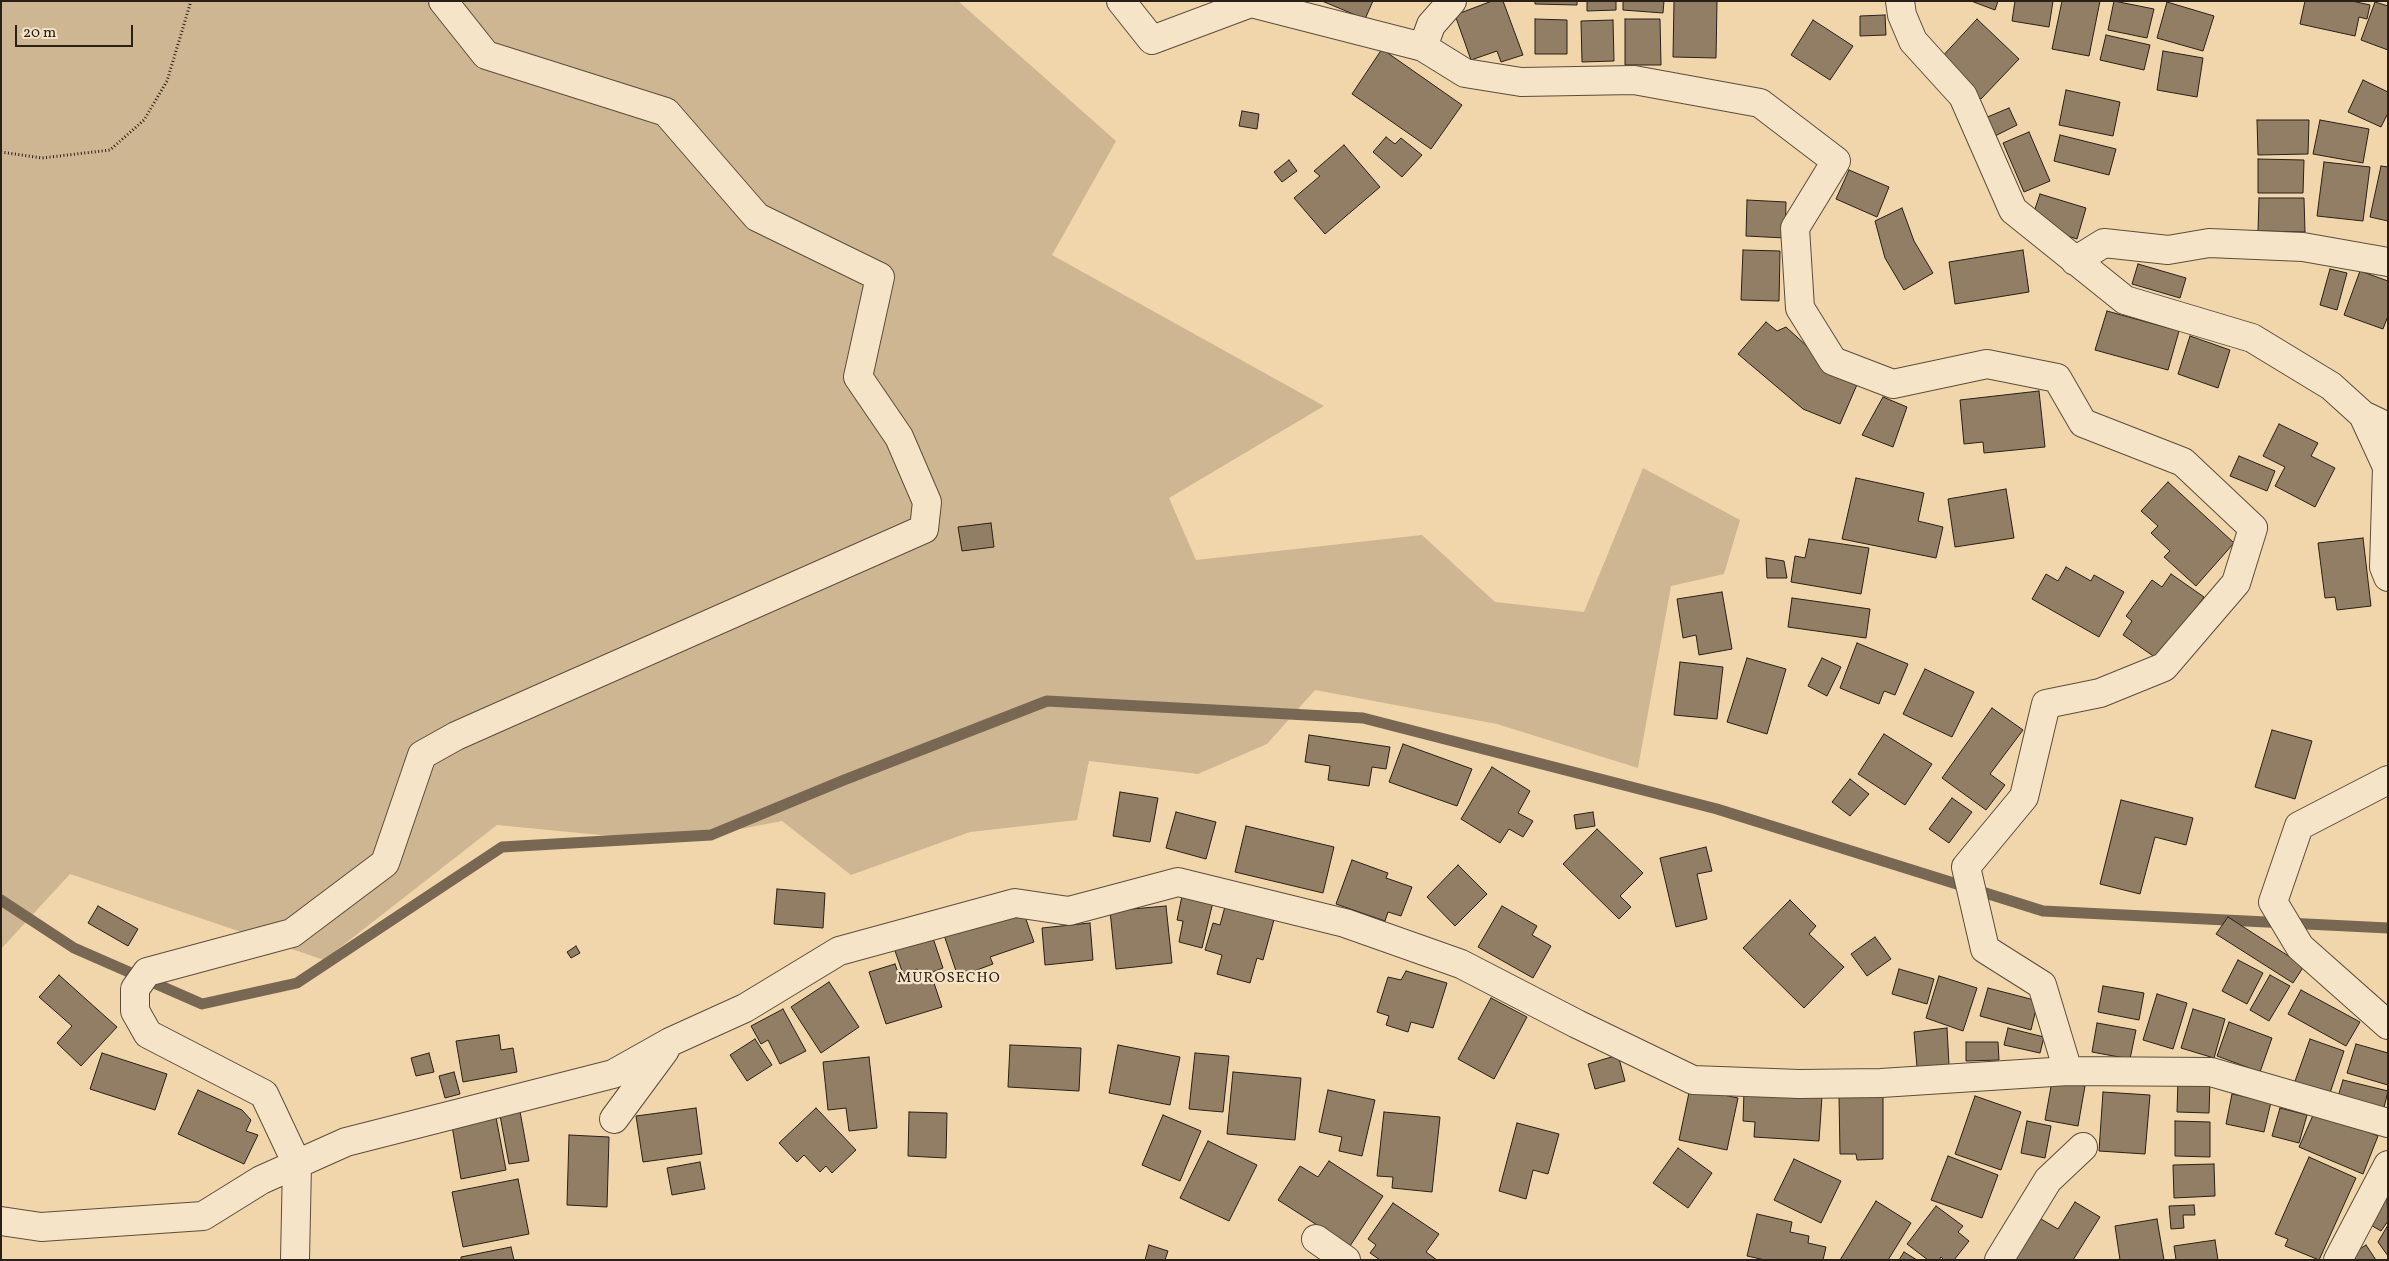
<!DOCTYPE html>
<html>
<head>
<meta charset="utf-8">
<style>
	body { margin:0 }
	#map { position:relative; width:2389px; height:1261px; overflow:hidden; background:#f1d5ab; font-family:Vollkorn,serif }
	canvas { display:block }
	.frame { position:absolute; inset:0; border:2px solid #292017; pointer-events:none }
	.scale { position:absolute; left:15px; top:25px; width:118px; height:22px; box-sizing:border-box; border:2px solid #292017; border-top:0; padding-left:6px; font-size:15px; line-height:18px; white-space:nowrap; color:#292017; -webkit-text-stroke:4px #f6e4c8; paint-order:stroke }
</style>
</head>
<body>
<div id="map">
<canvas width="2389" height="1261"></canvas>
<div class="frame"></div>
<div class="scale">20 m</div>
</div>
<script>
const ctx = document.querySelector('canvas').getContext('2d');
ctx.lineJoin = 'round';
function paint(path, color) { ctx.fillStyle = color; ctx.fill(path, 'evenodd'); }
const toPath = rows => new Path2D(rows.map(r => 'M' + r).join(''));
function trace(path, color, width, dash) { ctx.strokeStyle = color; ctx.lineWidth = width; ctx.lineCap = dash ? 'butt' : 'round'; ctx.setLineDash(dash || []); ctx.stroke(path); }
function drawText(font, color, halo, rows, align = 'center') {
  ctx.font = font + ' Vollkorn,serif'; ctx.lineWidth = 4.5; ctx.setLineDash([]); ctx.textBaseline = 'middle'; ctx.strokeStyle = halo; ctx.fillStyle = color; for (const [text, x, y, turn = 0] of rows) {
    ctx.save(); ctx.translate(x, y); ctx.rotate((+turn || 0) * Math.PI / 180); ctx.textAlign = isNaN(turn) ? turn : align; if (halo) ctx.strokeText(text, 0, 0); ctx.fillText(text, 0, 0); ctx.restore();
  }
}
const green = toPath([
	[1,1,958,1,1116,141,1052,255,1324,406,1169,498,1196,560,1422,535,1495,602,1584,612,1643,468,1740,520,1724,574,1671,586,1638,768,1497,724,1315,690,1267,744,1198,774,1089,761,1077,820,970,832,851,875,782,821,673,842,497,825,324,960,70,874,1,949]
]);
const stream = toPath([
	[1,900,74,948,202,1004,297,983,502,847,711,835,844,780,1047,701,1363,718,1717,809,2043,911,2388,928]
]);
const building = toPath([
	[1322,1,1373,1,1365,19,1322,1],
	[1492,1,1503,1,1523,55,1501,62,1497,51,1471,60,1455,15,1492,1],
	[1535,1,1577,1,1577,5,1535,4,1535,1],
	[1587,1,1616,1,1616,10,1587,11,1587,1],
	[1623,1,1664,1,1663,13,1623,10,1623,1],
	[1674,1,1717,1,1716,58,1673,57,1674,1],
	[1971,1,1998,1,1995,10,1971,1],
	[2015,1,2053,1,2049,27,2012,21,2015,1],
	[2062,1,2100,1,2089,56,2052,49,2062,1],
	[2114,1,2154,9,2147,38,2108,30,2114,1],
	[2305,1,2352,1,2370,5,2367,19,2359,17,2355,36,2300,24,2305,1],
	[2167,2,2214,16,2203,51,2157,38,2167,2],
	[2375,2,2388,6,2388,50,2361,40,2375,2],
	[1885,15,1886,35,1860,36,1860,16,1885,15],
	[1535,19,1567,20,1567,54,1535,54,1535,19],
	[1625,19,1660,19,1661,65,1625,65,1625,19],
	[1977,19,2019,59,1981,99,1939,60,1977,19],
	[1613,20,1614,61,1582,62,1581,21,1613,20],
	[1813,20,1853,46,1830,80,1791,55,1813,20],
	[2106,35,2150,45,2144,70,2100,60,2106,35],
	[1382,49,1462,105,1431,149,1352,94,1382,49],
	[2163,51,2203,58,2197,97,2157,90,2163,51],
	[2363,80,2388,92,2388,113,2381,127,2348,112,2363,80],
	[2066,90,2120,102,2113,136,2059,125,2066,90],
	[2009,108,2017,125,1993,137,1985,118,2009,108],
	[1242,111,1259,114,1257,129,1239,126,1242,111],
	[2257,120,2309,120,2308,154,2258,155,2257,120],
	[2320,120,2369,129,2363,163,2313,154,2320,120],
	[2029,132,2050,181,2024,192,2003,143,2029,132],
	[2060,135,2116,149,2109,175,2054,161,2060,135],
	[1386,137,1395,144,1401,138,1422,155,1402,177,1373,152,1386,137],
	[1344,145,1380,187,1325,234,1294,198,1320,176,1314,171,1344,145],
	[2258,159,2304,160,2303,193,2258,193,2258,159],
	[1289,160,1297,171,1282,182,1274,172,1289,160],
	[2324,162,2370,167,2363,221,2317,216,2324,162],
	[2381,166,2388,167,2388,221,2370,217,2381,166],
	[1849,170,1889,187,1877,217,1836,199,1849,170],
	[2040,194,2086,208,2077,239,2030,224,2040,194],
	[2259,198,2304,198,2305,232,2258,231,2259,198],
	[1747,200,1786,202,1785,238,1746,236,1747,200],
	[1902,208,1914,241,1933,273,1904,290,1885,258,1875,221,1902,208],
	[1743,250,1780,251,1779,301,1741,300,1743,250],
	[2023,250,2029,292,1955,304,1949,262,2023,250],
	[2138,264,2186,278,2180,298,2132,284,2138,264],
	[2330,269,2347,273,2337,310,2320,305,2330,269],
	[2360,271,2388,281,2388,316,2383,329,2344,315,2360,271],
	[2107,311,2179,331,2168,370,2095,350,2107,311],
	[1766,322,1777,331,1786,327,1832,369,1859,380,1840,424,1803,409,1738,354,1766,322],
	[2190,336,2230,350,2218,388,2178,374,2190,336],
	[2039,391,2045,447,1984,453,1983,442,1964,444,1960,400,2039,391],
	[1883,397,1907,407,1893,447,1862,435,1883,397],
	[2279,424,2318,443,2311,456,2335,468,2315,507,2275,486,2285,467,2263,456,2279,424],
	[2239,456,2275,471,2267,491,2230,476,2239,456],
	[1856,478,1924,493,1918,521,1943,527,1936,558,1842,539,1856,478],
	[2168,482,2234,543,2196,586,2164,557,2170,551,2151,533,2158,526,2141,511,2168,482],
	[2006,489,2014,538,1955,547,1948,499,2006,489],
	[991,523,994,547,962,551,958,527,991,523],
	[2363,538,2371,606,2337,610,2335,597,2325,598,2318,543,2363,538],
	[1809,539,1869,548,1861,594,1791,582,1795,556,1805,558,1809,539],
	[1766,558,1784,561,1787,578,1767,578,1766,558],
	[2066,567,2091,581,2094,575,2124,592,2099,637,2032,599,2046,574,2058,581,2066,567],
	[2171,574,2204,597,2159,660,2123,635,2132,621,2126,616,2152,580,2162,587,2171,574],
	[1722,592,1732,649,1699,655,1696,635,1683,638,1677,599,1722,592],
	[1792,598,1870,609,1866,638,1788,627,1792,598],
	[1857,643,1908,664,1895,695,1884,691,1879,704,1840,688,1857,643],
	[1747,658,1786,669,1767,734,1727,722,1747,658],
	[1822,658,1841,667,1827,696,1808,686,1822,658],
	[1680,662,1723,667,1717,719,1674,715,1680,662],
	[1925,669,1974,692,1952,737,1903,714,1925,669],
	[1992,708,2023,730,1990,774,2005,785,1986,810,1942,778,1992,708],
	[2272,730,2312,741,2295,799,2255,787,2272,730],
	[1884,734,1932,764,1905,805,1858,774,1884,734],
	[1309,735,1390,747,1386,769,1372,767,1369,786,1328,780,1330,766,1305,762,1309,735],
	[1403,744,1472,769,1457,806,1389,782,1403,744],
	[1492,767,1530,791,1518,813,1533,821,1523,837,1509,829,1500,843,1461,819,1492,767],
	[1850,779,1869,794,1850,816,1832,802,1850,779],
	[1120,792,1158,798,1150,842,1113,836,1120,792],
	[1952,798,1972,812,1949,843,1929,829,1952,798],
	[2121,800,2193,818,2186,845,2155,837,2140,894,2100,884,2121,800],
	[1176,812,1216,822,1206,859,1166,848,1176,812],
	[1593,812,1595,826,1576,829,1574,815,1593,812],
	[1246,826,1334,847,1323,893,1235,872,1246,826],
	[1597,829,1643,873,1620,896,1631,907,1619,919,1563,864,1597,829],
	[1706,847,1712,871,1697,874,1707,919,1676,927,1660,858,1706,847],
	[1352,860,1388,873,1386,878,1412,887,1401,916,1388,912,1385,921,1336,904,1352,860],
	[1458,865,1487,894,1455,926,1427,897,1458,865],
	[777,889,825,893,823,928,774,924,777,889],
	[1182,896,1213,902,1202,948,1179,942,1183,921,1177,920,1182,896],
	[1790,900,1816,926,1809,934,1844,967,1804,1008,1743,948,1790,900],
	[1226,903,1275,916,1263,960,1257,958,1250,983,1217,974,1222,955,1205,950,1213,923,1220,925,1226,903],
	[98,906,138,929,128,946,88,923,98,906],
	[1166,906,1172,963,1116,969,1110,911,1166,906],
	[1502,906,1537,926,1532,935,1551,946,1533,978,1478,947,1502,906],
	[1023,911,1034,942,990,957,993,964,958,977,944,935,1023,911],
	[2228,917,2304,966,2293,983,2216,934,2228,917],
	[1090,923,1093,960,1045,965,1042,928,1090,923],
	[931,932,943,968,920,977,917,969,903,974,893,945,931,932],
	[1875,937,1891,959,1867,976,1851,954,1875,937],
	[576,946,580,953,571,958,567,952,576,946],
	[2238,960,2263,973,2247,1004,2222,991,2238,960],
	[895,964,900,978,915,973,918,981,932,977,942,1007,886,1024,869,972,895,964],
	[1899,969,1934,979,1927,1004,1892,994,1899,969],
	[1406,971,1447,983,1433,1028,1411,1022,1408,1032,1386,1025,1389,1016,1377,1012,1388,977,1401,980,1406,971],
	[59,975,117,1027,81,1066,57,1043,72,1026,39,997,59,975],
	[2270,975,2290,986,2269,1021,2250,1010,2270,975],
	[1939,976,1977,988,1963,1031,1926,1018,1939,976],
	[829,982,859,1027,821,1053,791,1007,829,982],
	[2103,986,2144,993,2139,1020,2098,1012,2103,986],
	[1988,988,2038,1001,2031,1030,1980,1016,1988,988],
	[2301,990,2360,1022,2346,1046,2288,1014,2301,990],
	[2157,994,2187,1003,2173,1049,2143,1040,2157,994],
	[1491,998,1527,1017,1494,1079,1458,1059,1491,998],
	[783,1009,806,1051,780,1064,768,1040,761,1044,751,1026,783,1009],
	[2193,1009,2225,1019,2214,1058,2181,1048,2193,1009],
	[2229,1022,2272,1038,2260,1072,2217,1056,2229,1022],
	[2097,1023,2136,1030,2130,1059,2092,1052,2097,1023],
	[1947,1028,1949,1065,1917,1067,1914,1032,1947,1028],
	[2008,1028,2044,1037,2040,1053,2004,1045,2008,1028],
	[499,1035,501,1050,513,1048,517,1072,463,1082,456,1041,499,1035],
	[755,1039,772,1065,747,1081,730,1055,755,1039],
	[2310,1039,2344,1051,2329,1096,2294,1084,2310,1039],
	[1966,1042,1998,1042,1999,1060,1966,1061,1966,1042],
	[2356,1044,2388,1053,2388,1085,2347,1073,2356,1044],
	[1010,1045,1081,1048,1079,1091,1008,1087,1010,1045],
	[1118,1045,1180,1057,1170,1105,1109,1093,1118,1045],
	[102,1053,167,1074,155,1110,90,1089,102,1053],
	[429,1053,434,1072,416,1076,411,1058,429,1053],
	[1195,1053,1229,1056,1223,1112,1189,1109,1195,1053],
	[1618,1055,1625,1081,1595,1089,1588,1064,1618,1055],
	[869,1057,877,1128,849,1131,846,1108,828,1110,823,1062,869,1057],
	[454,1072,460,1094,445,1098,439,1076,454,1072],
	[1233,1072,1301,1078,1295,1140,1227,1134,1233,1072],
	[2178,1080,2210,1081,2209,1113,2177,1112,2178,1080],
	[2343,1080,2388,1091,2383,1112,2337,1100,2343,1080],
	[2052,1081,2085,1086,2078,1126,2045,1120,2052,1081],
	[1690,1088,1738,1098,1727,1150,1679,1140,1690,1088],
	[198,1090,242,1110,251,1120,246,1131,258,1135,244,1164,178,1134,198,1090],
	[1328,1090,1375,1100,1362,1156,1339,1151,1342,1137,1319,1132,1328,1090],
	[1744,1092,1822,1096,1819,1141,1754,1137,1755,1122,1743,1121,1744,1092],
	[2103,1092,2150,1095,2145,1154,2099,1151,2103,1092],
	[2232,1094,2271,1102,2264,1132,2226,1124,2232,1094],
	[1839,1095,1883,1095,1883,1159,1857,1160,1856,1154,1840,1154,1839,1095],
	[1975,1096,2021,1112,2001,1170,1955,1154,1975,1096],
	[519,1106,529,1161,509,1164,499,1110,519,1106],
	[696,1108,702,1154,643,1162,636,1116,696,1108],
	[816,1108,856,1150,832,1173,826,1166,820,1172,804,1155,797,1162,779,1143,816,1108],
	[2280,1108,2307,1115,2299,1143,2272,1136,2280,1108],
	[495,1112,506,1170,461,1179,451,1120,495,1112],
	[909,1112,947,1113,946,1158,908,1156,909,1112],
	[1384,1112,1440,1117,1432,1192,1392,1188,1393,1177,1377,1176,1384,1112],
	[2314,1113,2343,1125,2345,1122,2378,1136,2363,1174,2299,1147,2314,1113],
	[1163,1115,1201,1131,1180,1181,1142,1165,1163,1115],
	[2027,1121,2051,1126,2045,1158,2021,1153,2027,1121],
	[2175,1121,2210,1122,2210,1157,2175,1156,2175,1121],
	[1517,1123,1559,1134,1548,1174,1533,1170,1526,1199,1499,1191,1517,1123],
	[569,1135,609,1137,607,1207,567,1205,569,1135],
	[1208,1141,1257,1165,1229,1221,1180,1198,1208,1141],
	[1678,1148,1712,1173,1688,1208,1653,1183,1678,1148],
	[1948,1156,1998,1175,1982,1218,1931,1200,1948,1156],
	[2309,1157,2356,1178,2319,1260,2285,1246,2288,1239,2275,1234,2309,1157],
	[1794,1159,1841,1181,1821,1223,1774,1200,1794,1159],
	[1329,1161,1383,1196,1350,1246,1278,1200,1300,1166,1318,1177,1329,1161],
	[700,1162,705,1189,672,1195,667,1168,700,1162],
	[2214,1164,2215,1196,2174,1198,2173,1165,2214,1164],
	[518,1179,529,1234,463,1247,452,1192,518,1179],
	[2387,1197,2388,1221,2381,1231,2369,1224,2387,1197],
	[1876,1201,1911,1223,1888,1260,1840,1260,1876,1201],
	[2075,1202,2100,1217,2073,1260,2015,1260,2041,1219,2058,1229,2075,1202],
	[1393,1203,1439,1234,1426,1252,1437,1260,1380,1260,1370,1253,1376,1245,1368,1239,1393,1203],
	[2194,1205,2195,1215,2183,1215,2184,1228,2171,1229,2169,1206,2194,1205],
	[1936,1206,1963,1226,1958,1232,1969,1241,1954,1260,1944,1260,1941,1257,1939,1260,1928,1260,1907,1244,1936,1206],
	[1757,1214,1792,1222,1790,1232,1809,1236,1808,1243,1826,1247,1823,1260,1765,1260,1747,1256,1757,1214],
	[2157,1219,2164,1260,2120,1260,2115,1226,2157,1219],
	[2388,1225,2388,1256,2378,1242,2388,1225],
	[2215,1240,2218,1260,2176,1260,2174,1246,2215,1240],
	[1149,1245,1168,1251,1165,1260,1145,1260,1149,1245],
	[2366,1245,2376,1260,2356,1260,2352,1254,2366,1245],
	[511,1247,514,1260,461,1260,461,1257,511,1247],
	[1904,1252,1917,1260,1899,1260,1904,1252]
]);
const path = toPath([
	[1,152,42,158,110,150,144,120,167,81,191,1]
]);
const minor = toPath([
	[1121,1,1152,40,1251,3,1423,47,1465,73,1521,82,1634,80,1760,103,1836,161,1795,228,1800,308,1833,361,1893,384,1987,364,2057,378,2083,423,2183,462,2253,528,2236,583,2164,667,2100,693,2046,704,2024,797,1966,867,1985,949,2042,985,2068,1071],
	[1900,1,1902,15,1913,41,1963,96,2013,210,2125,300,2252,338,2331,386,2363,415,2388,427],
	[1423,47,1431,25,1452,1],
	[2075,261,2104,243,2168,250,2209,243,2303,247,2388,262],
	[2363,415,2387,467,2384,567,2388,577],
	[2388,780,2299,826,2273,902,2300,947,2388,1025],
	[614,1119,665,1050],
	[1,1221,41,1227,203,1216,261,1180,346,1142,613,1074,670,1042,745,1008,839,951,1015,903,1069,911,1178,882,1345,923,1461,964,1577,1024,1693,1080,1799,1084,1881,1083,2068,1071,2211,1072,2388,1123],
	[1316,1239,1346,1260],
	[295,1260,297,1164,264,1094,148,1034,135,1011,135,989,147,972,292,933,385,863,422,755,456,736,492,720,924,529,927,502,899,437,858,377,880,277,757,217,666,112,486,55,443,1],
	[1999,1260,2048,1180,2083,1147],
	[2338,1260,2388,1165]
]);
const neighbourhoodNames = [
	["MUROSECHO",949,979]
];
paint(green, '#cfb692');
trace(stream, '#786752', 11);
paint(building, '#917e64');
trace(building, '#292017', 1);
trace(minor, '#5b4d3c', 30);
trace(path, '#292017', 3, [1, 2.5]);
trace(minor, '#f6e4c8', 28);
ctx.letterSpacing = '1px';
drawText('15px', '#292017', '#f6e4c8', neighbourhoodNames);
ctx.letterSpacing = '0px';
</script>
</body>
</html>
